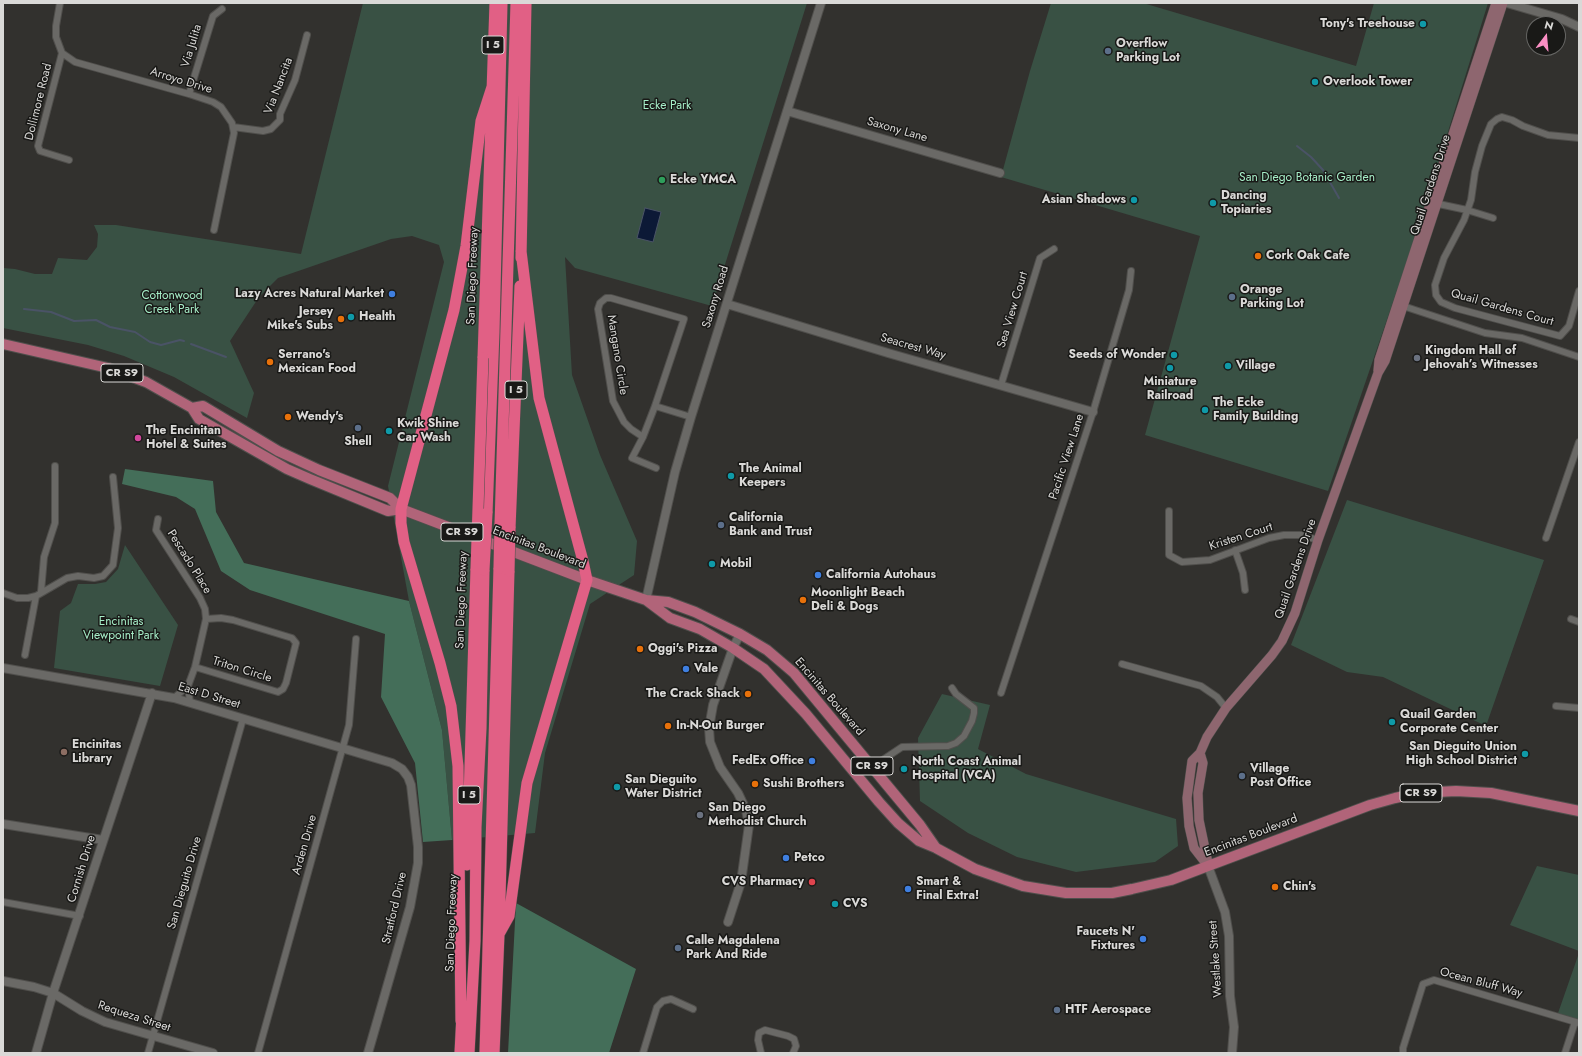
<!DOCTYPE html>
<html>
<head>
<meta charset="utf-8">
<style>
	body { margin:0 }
	#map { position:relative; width:1582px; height:1056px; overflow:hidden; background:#32312e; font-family:Jost,sans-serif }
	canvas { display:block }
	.frame { position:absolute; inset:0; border:4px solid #dad9d7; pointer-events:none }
	.north { position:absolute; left:1526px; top:16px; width:40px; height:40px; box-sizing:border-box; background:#191917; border:1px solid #666664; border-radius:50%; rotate:16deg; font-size:11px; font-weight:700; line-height:16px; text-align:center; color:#dad9d7 }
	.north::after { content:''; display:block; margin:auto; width:14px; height:18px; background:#fb8fc4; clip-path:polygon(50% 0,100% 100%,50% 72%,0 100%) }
</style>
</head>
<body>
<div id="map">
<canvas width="1582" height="1056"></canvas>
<div class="frame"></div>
<div class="north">N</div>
</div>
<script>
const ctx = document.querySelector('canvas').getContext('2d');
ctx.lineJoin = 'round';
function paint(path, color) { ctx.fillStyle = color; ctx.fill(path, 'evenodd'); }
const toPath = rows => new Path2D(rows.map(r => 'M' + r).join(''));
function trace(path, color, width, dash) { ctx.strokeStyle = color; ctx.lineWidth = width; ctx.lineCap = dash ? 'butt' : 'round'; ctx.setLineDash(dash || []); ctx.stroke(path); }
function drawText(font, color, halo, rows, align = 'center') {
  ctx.font = font + ' Jost,sans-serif'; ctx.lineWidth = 3; ctx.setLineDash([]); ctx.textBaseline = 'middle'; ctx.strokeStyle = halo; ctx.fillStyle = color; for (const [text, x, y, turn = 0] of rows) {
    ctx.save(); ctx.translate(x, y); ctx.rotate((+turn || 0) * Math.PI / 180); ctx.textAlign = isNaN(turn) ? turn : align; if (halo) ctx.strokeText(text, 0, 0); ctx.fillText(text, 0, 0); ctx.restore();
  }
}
const green = toPath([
	[363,3,807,3,712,306,575,268,565,257,572,375,600,455,637,541,634,575,590,604,545,753,535,833,452,840,442,730,409,601,388,486,444,262,439,245,412,236,391,239,278,278,259,297,230,341,254,393,247,418,174,377,124,356,88,345,3,328,3,268,15,269,35,274,52,274,58,258,87,260,97,247,98,234,94,225,116,225,301,254],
	[1051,3,1143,3,1356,66,1374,3,1488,3,1414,241,1328,491,1145,435,1200,236,1001,177,1030,71],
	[1347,500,1544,560,1486,726,1383,677,1347,672,1291,645],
	[125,545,178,625,160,686,54,668,60,611,71,603,78,584,95,584,106,582,118,569],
	[942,694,990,705,978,749,1026,774,1176,819,1178,846,1155,862,1076,872,1017,857,968,833,920,801,918,738],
	[1537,866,1579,875,1579,951,1510,925],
	[1579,953,1579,1023,1557,1016]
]);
const forest = toPath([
	[125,469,213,481,216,512,244,563,409,601,442,730,452,840,423,842,415,763,381,697,385,634,250,590,221,571,195,509,176,497,122,484],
	[516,903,636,969,609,1053,508,1053]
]);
const water = toPath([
	[645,208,661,212,653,242,637,238,645,208]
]);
const stream = toPath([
	[1297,146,1311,157,1323,170,1339,198],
	[24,309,51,312,74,321,96,320,110,327,135,332,150,342,161,345,180,340,184,341],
	[191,344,226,357]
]);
const minor = toPath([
	[60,3,56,26,56,37,62,53,75,62,189,94,213,102,221,107,232,123,234,133,214,230],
	[62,53,38,146,40,151,69,160],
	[189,94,213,16,222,9],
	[233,127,263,131,271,129,280,120,280,114,295,80,307,35],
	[1579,138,1548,135,1523,126,1512,120,1502,117,1497,119,1491,124,1482,146,1475,172,1471,200,1464,220,1444,258,1435,285,1436,295,1441,302,1455,308,1560,336,1569,326,1579,291],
	[1434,203,1467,210,1493,218],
	[1400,305,1485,333,1522,338,1579,357],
	[1001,385,1040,258,1054,249],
	[655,406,691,417],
	[643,437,631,429,624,422,613,401,598,309,600,303,606,298,611,298,684,319,655,406,643,437,632,458,656,468],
	[1169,511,1169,555,1182,562,1210,560,1269,538,1284,535,1301,535,1318,540],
	[158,519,156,530,200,598,205,609,206,619,195,667,188,686,190,703],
	[1546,538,1579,442],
	[1235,550,1243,573,1245,590],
	[41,592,44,557,55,523,55,466],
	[3,593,17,598,28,598,36,596,67,578,78,576,94,578,103,576,113,565,118,528,113,477],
	[1571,619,1579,622],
	[25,655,36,596],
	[1122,664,1201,686,1217,697,1226,708],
	[195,667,278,692,283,689,286,683,296,643,292,638,233,620,221,618,206,619],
	[1001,693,1093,412,1129,290,1131,271],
	[174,698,188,686],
	[1556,706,1579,708],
	[872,767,902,747,948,746,956,743,964,736,972,721,974,713,974,708,956,694,952,688],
	[3,902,80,916],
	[148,1053,243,719],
	[258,1053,349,725,356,639],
	[643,1053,657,1007,663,1001,671,999,693,1009],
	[761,1053,758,1040,759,1033,765,1030,788,1036,794,1039,796,1046,793,1053],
	[1403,1053,1403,1048,1423,984,1434,980,1579,1023],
	[1565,1053,1575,1022]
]);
const tertiary = toPath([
	[1507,3,1562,19,1579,27],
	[787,111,1000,173],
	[727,304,888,353,1093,412],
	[646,600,675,472,691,417,821,3],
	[3,668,174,698,392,763,402,769,408,777,411,785,418,847,418,863,410,907,368,1053],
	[3,824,103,840],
	[1208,866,1225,912,1229,936,1230,996,1234,1027,1232,1053],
	[728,922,741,882,749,825,746,810,738,793,720,767,710,742,709,728,713,705,733,648,740,634],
	[3,981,34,987,53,993,82,1011,105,1022,213,1053],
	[36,1053,53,993,152,693]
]);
const secondary = toPath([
	[1378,371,1379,360,1496,3],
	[1200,753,1203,763,1198,793,1199,820,1208,863],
	[1208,866,1194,848,1189,826,1187,798,1192,761,1200,753,1207,737,1226,708,1272,655,1282,641,1295,613,1318,540,1378,373,1385,361,1503,3]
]);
const primary = toPath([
	[3,344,108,368,146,382,192,408,199,419,287,469,310,479,388,511,401,509,587,580,646,600,668,602,695,612,740,634,767,650,794,673,920,825,936,848],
	[192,408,203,406,278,451,319,470,390,498,401,509],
	[646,600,670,618,700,629,733,648,764,669,806,714,879,802,898,823,919,841,936,848,975,869,1023,886,1066,893,1112,893,1132,889,1171,880,1208,866,1370,805,1395,798,1418,793,1456,791,1491,793,1579,811]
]);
const motorway = toPath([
	[521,258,526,3],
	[483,358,495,3],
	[487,513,494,332,502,3],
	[500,525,516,3],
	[510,528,520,286],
	[467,865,476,569],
	[499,934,509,916,527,783,587,580,583,561,539,398,521,251],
	[461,1021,458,766,451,706,440,663,404,542,401,523,401,509,454,310,466,246,481,121,492,87],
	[460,1053,462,1014],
	[469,1053,475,941,476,827,481,728,484,570],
	[485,1053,499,568],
	[494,1053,499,934,509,571]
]);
const motorwayBridge = toPath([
	[499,568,500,525],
	[476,569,483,358],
	[484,570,487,513],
	[509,571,510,528]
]);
const markers = [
	[1423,24,4,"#0f9aa8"],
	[1108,51,4,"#5c6f8a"],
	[1315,82,4,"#0f9aa8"],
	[662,180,4,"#2e9e5b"],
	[1134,200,4,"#0f9aa8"],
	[1213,203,4,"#0f9aa8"],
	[1258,256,4,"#e8710a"],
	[392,294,4,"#3f7fe0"],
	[1232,297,4,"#5c6f8a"],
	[351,317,4,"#0f9aa8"],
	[341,319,4,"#e8710a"],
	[1174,355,4,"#0f9aa8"],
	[1417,358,4,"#6b7280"],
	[270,362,4,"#e8710a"],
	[1228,366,4,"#0f9aa8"],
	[1170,368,4,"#0f9aa8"],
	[1205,410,4,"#0f9aa8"],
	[288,417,4,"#e8710a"],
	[358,428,4,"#5c6f8a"],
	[389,431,4,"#0f9aa8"],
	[138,438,4,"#d1479c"],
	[731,476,4,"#0f9aa8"],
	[721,525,4,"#5c6f8a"],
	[712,564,4,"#0f9aa8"],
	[818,575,4,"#3f7fe0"],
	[803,600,4,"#e8710a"],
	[640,649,4,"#e8710a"],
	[686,669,4,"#3f7fe0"],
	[748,694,4,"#e8710a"],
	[1392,722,4,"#0f9aa8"],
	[668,726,4,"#e8710a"],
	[64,752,4,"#8d6e63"],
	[1525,754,4,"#0f9aa8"],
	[812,761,4,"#3f7fe0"],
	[904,769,4,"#0f9aa8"],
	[1242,776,4,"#5c6f8a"],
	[755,784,4,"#e8710a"],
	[617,787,4,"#0f9aa8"],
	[700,815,4,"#6b7280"],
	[786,858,4,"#3f7fe0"],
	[812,882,4,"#e0444e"],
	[1275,887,4,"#e8710a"],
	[908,889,4,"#3f7fe0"],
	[835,904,4,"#0f9aa8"],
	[1143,939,4,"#3f7fe0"],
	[678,948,4,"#5c6f8a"],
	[1057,1010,4,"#5c6f8a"]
];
const shields = [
	[493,45,22],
	[122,373,42],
	[516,390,22],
	[462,532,42],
	[872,766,42],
	[1421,793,42],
	[469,795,22]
];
const shieldNames = [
	["I 5",493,45],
	["CR S9",122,373],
	["I 5",516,390],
	["CR S9",462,532],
	["CR S9",872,766],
	["CR S9",1421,793],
	["I 5",469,795]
];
const poiNames = [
	["Tony's Treehouse",1415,24,"right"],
	["Overflow",1116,44],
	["Parking Lot",1116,58],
	["Overlook Tower",1323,82],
	["Ecke YMCA",670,180],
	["Dancing",1221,196],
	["Topiaries",1221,210],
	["Asian Shadows",1126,200,"right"],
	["Cork Oak Cafe",1266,256],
	["Orange",1240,290],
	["Parking Lot",1240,304],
	["Lazy Acres Natural Market",384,294,"right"],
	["Jersey",333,312,"right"],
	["Mike's Subs",333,326,"right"],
	["Health",359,317],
	["Kingdom Hall of",1425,351],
	["Jehovah’s Witnesses",1425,365],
	["Serrano's",278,355],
	["Mexican Food",278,369],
	["Seeds of Wonder",1166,355,"right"],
	["Village",1236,366],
	["Miniature",1170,382,"center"],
	["Railroad",1170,396,"center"],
	["The Ecke",1213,403],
	["Family Building",1213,417],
	["Wendy's",296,417],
	["Kwik Shine",397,424],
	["Car Wash",397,438],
	["The Encinitan",146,431],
	["Hotel & Suites",146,445],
	["Shell",358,442,"center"],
	["The Animal",739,469],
	["Keepers",739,483],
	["California",729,518],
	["Bank and Trust",729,532],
	["Mobil",720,564],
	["California Autohaus",826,575],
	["Moonlight Beach",811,593],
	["Deli & Dogs",811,607],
	["Oggi's Pizza",648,649],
	["Vale",694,669],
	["The Crack Shack",740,694,"right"],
	["Quail Garden",1400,715],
	["Corporate Center",1400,729],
	["In-N-Out Burger",676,726],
	["Encinitas",72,745],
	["Library",72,759],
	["San Dieguito Union",1517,747,"right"],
	["High School District",1517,761,"right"],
	["FedEx Office",804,761,"right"],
	["North Coast Animal",912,762],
	["Hospital (VCA)",912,776],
	["Village",1250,769],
	["Post Office",1250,783],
	["San Dieguito",625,780],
	["Water District",625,794],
	["Sushi Brothers",763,784],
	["San Diego",708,808],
	["Methodist Church",708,822],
	["Petco",794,858],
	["CVS Pharmacy",804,882,"right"],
	["Smart &",916,882],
	["Final Extra!",916,896],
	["Chin's",1283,887],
	["CVS",843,904],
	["Faucets N'",1135,932,"right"],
	["Fixtures",1135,946,"right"],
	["Calle Magdalena",686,941],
	["Park And Ride",686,955],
	["HTF Aerospace",1065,1010]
];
const streetNames = [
	["Via Julita",192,46,-73],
	["Arroyo Drive",181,81,17],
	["Via Nancita",279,86,-69],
	["Dollimore Road",39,102,-76],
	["Saxony Lane",897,130,16],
	["Quail Gardens Drive",1431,185,-72],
	["San Diego Freeway",473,276,-88],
	["Saxony Road",716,297,-73],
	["Quail Gardens Court",1502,308,16],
	["Sea View Court",1013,310,-73],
	["Seacrest Way",913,347,16],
	["Mangano Circle",617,355,81],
	["Pacific View Lane",1067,457,-72],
	["Kristen Court",1241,537,-18],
	["Encinitas Boulevard",539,548,21],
	["Pescado Place",189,562,58],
	["Quail Gardens Drive",1296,569,-71],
	["San Diego Freeway",462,600,-88],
	["Triton Circle",242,670,17],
	["East D Street",209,696,17],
	["Encinitas Boulevard",829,697,49],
	["Encinitas Boulevard",1251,836,-21],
	["Arden Drive",305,845,-74],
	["Cornish Drive",82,869,-73],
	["San Dieguito Drive",185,883,-74],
	["Stratford Drive",395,908,-77],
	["San Diego Freeway",452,923,-88],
	["Westlake Street",1216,959,-94],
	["Ocean Bluff Way",1481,983,15],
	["Requeza Street",134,1017,18]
];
const parkNames = [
	["Ecke Park",667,106],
	["San Diego Botanic Garden",1307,178],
	["Cottonwood",172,296],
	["Creek Park",172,310],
	["Encinitas",121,622],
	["Viewpoint Park",121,636]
];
paint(green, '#395144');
paint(forest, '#446e59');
paint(water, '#0c1936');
trace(water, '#4a5366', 1);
trace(stream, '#4a5366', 2);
trace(minor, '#504f4c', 8);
trace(tertiary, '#504f4c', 10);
trace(secondary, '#504f4c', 10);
trace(primary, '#504f4c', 12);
trace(motorway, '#504f4c', 12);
trace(minor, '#6a6966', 6);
trace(tertiary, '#6a6966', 8);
trace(secondary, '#8e666f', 9);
trace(primary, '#b16479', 10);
trace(motorway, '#e16085', 11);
trace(motorwayBridge, '#504f4c', 12, []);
trace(motorwayBridge, '#e16085', 11);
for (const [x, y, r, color] of markers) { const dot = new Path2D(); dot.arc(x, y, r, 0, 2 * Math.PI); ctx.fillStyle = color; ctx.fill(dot); trace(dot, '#191917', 1.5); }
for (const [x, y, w] of shields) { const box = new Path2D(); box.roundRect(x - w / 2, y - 9, w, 18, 3); ctx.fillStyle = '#191917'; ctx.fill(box); trace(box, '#dad9d7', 1); }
drawText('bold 11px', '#dad9d7', null, shieldNames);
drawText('bold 12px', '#dad9d7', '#191917', poiNames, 'left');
drawText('12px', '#dad9d7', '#191917', streetNames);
drawText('12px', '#a6eec8', '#191917', parkNames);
</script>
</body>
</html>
